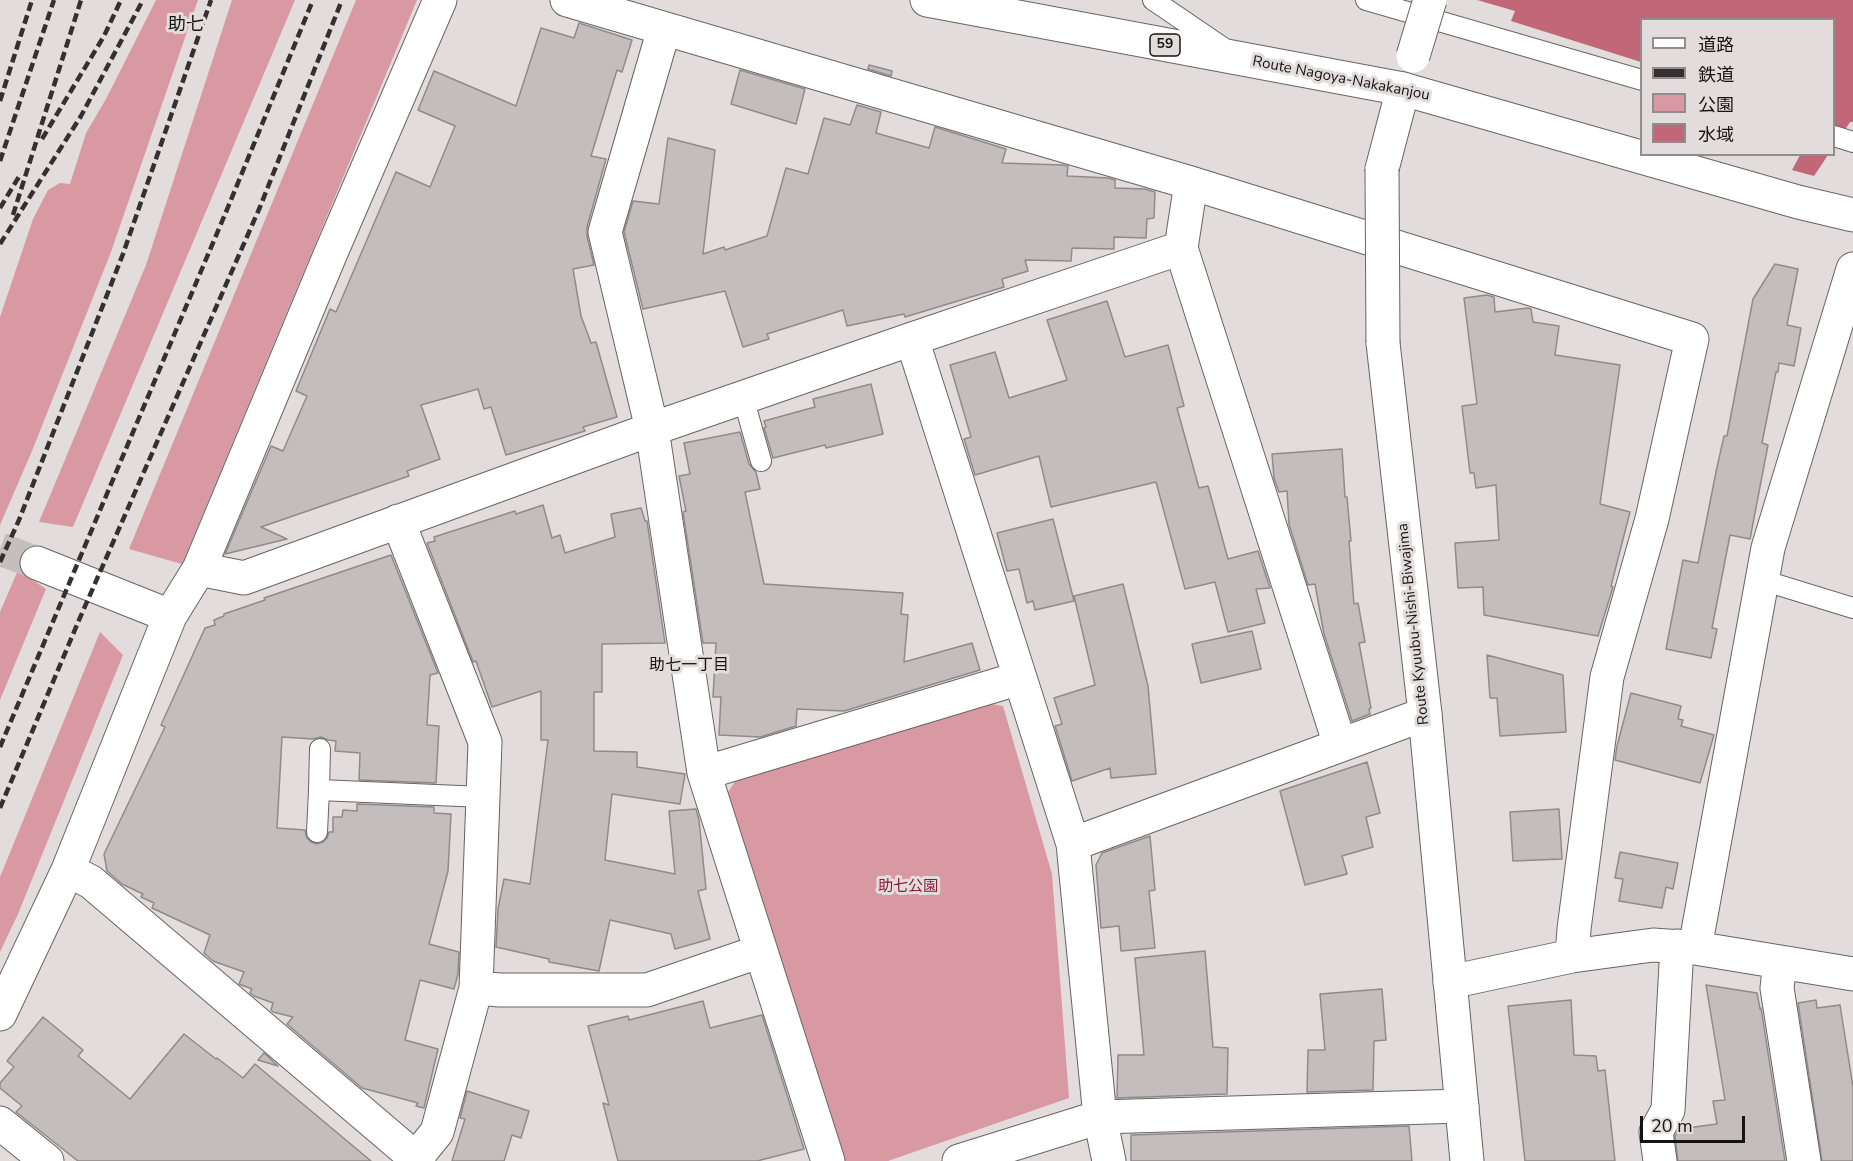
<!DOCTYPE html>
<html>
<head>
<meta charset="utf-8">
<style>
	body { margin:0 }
	#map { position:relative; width:1853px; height:1161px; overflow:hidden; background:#e3dcdd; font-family:"Nunito Sans","Noto Sans JP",sans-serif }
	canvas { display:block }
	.legend { position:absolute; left:1640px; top:18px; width:195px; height:138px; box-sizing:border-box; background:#e3dcdd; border:2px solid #918c8d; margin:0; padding:8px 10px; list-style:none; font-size:18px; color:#161314 }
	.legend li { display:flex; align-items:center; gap:12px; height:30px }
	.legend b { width:30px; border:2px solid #918c8d }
	.scale { position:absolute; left:1640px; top:1116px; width:105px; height:27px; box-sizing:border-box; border:3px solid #161314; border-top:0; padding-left:8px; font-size:18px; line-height:21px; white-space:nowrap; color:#161314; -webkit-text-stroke:4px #e3dcdd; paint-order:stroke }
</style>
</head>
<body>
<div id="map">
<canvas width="1853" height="1161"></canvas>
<ul class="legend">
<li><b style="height:8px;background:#fff"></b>道路</li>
<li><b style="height:8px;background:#343031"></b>鉄道</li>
<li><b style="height:16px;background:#d999a2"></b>公園</li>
<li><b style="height:16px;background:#c16778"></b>水域</li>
</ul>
<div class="scale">20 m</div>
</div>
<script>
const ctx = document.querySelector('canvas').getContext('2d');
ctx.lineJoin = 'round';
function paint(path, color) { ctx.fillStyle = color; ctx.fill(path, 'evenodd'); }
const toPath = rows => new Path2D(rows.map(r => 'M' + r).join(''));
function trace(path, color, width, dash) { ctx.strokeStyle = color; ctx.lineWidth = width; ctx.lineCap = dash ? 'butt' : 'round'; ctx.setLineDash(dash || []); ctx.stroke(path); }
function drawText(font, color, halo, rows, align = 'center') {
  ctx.font = font + ' "Nunito Sans","Noto Sans JP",sans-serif'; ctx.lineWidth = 6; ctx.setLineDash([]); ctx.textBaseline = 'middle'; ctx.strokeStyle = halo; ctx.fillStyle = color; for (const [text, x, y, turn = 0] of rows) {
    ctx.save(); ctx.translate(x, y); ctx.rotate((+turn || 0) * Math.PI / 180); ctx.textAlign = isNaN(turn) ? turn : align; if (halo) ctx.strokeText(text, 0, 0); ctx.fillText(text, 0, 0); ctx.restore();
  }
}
const green = toPath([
	[156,0,198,0,111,252,32,451,0,525,0,317,33,219,48,190,60,183,70,184,86,133,106,99],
	[232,0,295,0,73,527,39,522,146,265],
	[356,0,417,0,182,564,129,549],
	[18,570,46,589,0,700,0,612],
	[100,632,123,655,18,914,0,952,0,877],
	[987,703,1003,706,1052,874,1069,1098,888,1161,845,1161,728,792,740,774]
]);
const water = toPath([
	[1477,0,1853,0,1853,122,1850,122,1834,147,1834,20,1642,20,1641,62,1511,21,1515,11],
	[1800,155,1800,154,1828,155,1814,176,1792,170]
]);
const building = toPath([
	[579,23,632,40,622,72,617,70,591,156,606,159,587,227,587,236,594,265,573,269,581,316,591,343,596,342,617,417,583,427,585,431,506,455,491,407,484,409,478,389,421,405,440,459,407,471,409,476,261,527,287,539,225,554,271,446,283,451,307,396,296,391,330,309,336,312,396,172,430,187,455,126,418,110,434,71,516,106,541,28,574,38,579,23],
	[869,65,892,71,891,76,868,69,869,65],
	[740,70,805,89,796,124,731,104,740,70],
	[857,105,881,112,876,133,929,148,935,127,1006,149,1002,163,1062,165,1068,166,1067,176,1108,178,1115,180,1115,188,1145,189,1155,192,1154,218,1147,219,1146,238,1114,237,1114,249,1072,248,1071,261,1025,260,1028,271,1002,279,1004,287,905,317,904,314,847,326,843,310,767,334,769,339,743,347,725,291,643,309,624,232,633,201,659,204,668,138,715,150,703,254,724,247,725,250,767,236,786,168,808,174,824,118,850,125,857,105],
	[1775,264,1798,269,1787,325,1801,328,1794,366,1779,363,1778,372,1776,372,1762,443,1768,445,1750,539,1730,535,1712,628,1717,629,1711,658,1666,649,1683,560,1698,563,1716,472,1724,436,1727,436,1753,299,1775,264],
	[1487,295,1494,297,1495,312,1528,308,1531,309,1533,322,1559,326,1555,355,1620,365,1600,504,1630,512,1611,586,1613,587,1598,636,1484,615,1483,587,1458,588,1455,543,1499,540,1496,485,1476,488,1474,473,1470,473,1462,406,1477,404,1464,298,1487,295],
	[1107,301,1125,357,1168,345,1184,406,1177,408,1199,488,1208,486,1228,559,1258,551,1270,588,1256,589,1265,623,1228,632,1215,582,1185,589,1156,482,1051,507,1039,456,975,475,964,439,971,437,950,365,995,352,1009,398,1067,380,1047,320,1107,301],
	[871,384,883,434,826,448,825,445,773,458,764,428,766,427,764,421,815,407,813,399,871,384],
	[740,432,749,464,756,472,760,489,745,492,764,584,903,593,901,614,908,615,904,662,972,643,980,670,844,711,797,709,796,726,760,737,719,735,721,697,713,697,716,643,703,643,683,512,686,511,679,476,690,474,684,443,740,432],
	[1342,449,1345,497,1347,497,1351,541,1349,541,1354,604,1358,603,1365,642,1359,643,1371,708,1369,709,1370,714,1352,721,1324,634,1315,584,1308,585,1289,524,1287,491,1279,492,1274,478,1272,454,1342,449],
	[543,505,552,538,560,535,565,553,615,537,611,514,641,508,645,521,647,521,665,643,602,644,602,692,594,692,594,751,637,752,637,767,685,774,680,804,612,794,605,860,675,874,669,811,696,809,699,820,706,889,698,891,710,939,675,949,671,934,610,920,599,971,549,962,549,959,496,947,498,909,504,879,530,884,548,740,541,740,541,691,492,707,476,661,473,662,427,543,435,541,434,537,515,511,516,514,543,505],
	[1053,519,1074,601,1035,610,1033,601,1027,603,1019,569,1007,571,997,533,1053,519],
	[391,555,438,673,430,675,427,725,439,726,436,783,359,780,360,753,335,751,336,741,328,740,321,737,313,739,282,737,277,828,305,830,307,838,311,842,317,844,323,842,327,838,329,832,333,832,333,817,342,817,343,810,357,811,357,804,434,807,434,813,451,814,448,871,429,944,459,952,458,974,454,989,420,980,405,1040,438,1049,424,1108,416,1106,418,1103,362,1088,287,1024,293,1017,273,1012,271,1010,273,1003,254,996,250,993,252,989,239,984,244,972,213,961,204,953,210,935,152,908,154,903,141,897,143,894,122,884,107,871,104,854,165,727,161,725,205,628,215,625,214,620,224,616,224,614,265,600,264,598,391,555],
	[1123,584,1148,686,1156,774,1111,778,1110,768,1072,781,1055,726,1062,724,1054,698,1095,685,1074,596,1123,584],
	[1252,631,1261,669,1201,683,1192,644,1252,631],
	[1487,655,1563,675,1566,732,1500,736,1497,698,1490,698,1487,655],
	[1631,693,1681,706,1678,719,1683,720,1681,726,1714,735,1700,783,1615,760,1617,746,1631,693],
	[1367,762,1380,813,1366,817,1373,847,1342,856,1347,874,1305,885,1280,791,1367,762],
	[1559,809,1562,859,1513,861,1510,812,1559,809],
	[1150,836,1155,890,1149,891,1155,948,1121,951,1119,926,1101,928,1096,865,1102,853,1150,836],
	[1620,852,1678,863,1673,889,1666,887,1662,908,1619,901,1623,879,1615,878,1620,852],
	[1205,951,1213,1047,1228,1048,1227,1094,1117,1098,1118,1055,1144,1055,1135,958,1205,951],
	[1706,985,1757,993,1760,1009,1761,1008,1785,1161,1678,1161,1675,1136,1679,1129,1717,1124,1713,1101,1725,1100,1706,985],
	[1382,989,1386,1040,1374,1041,1373,1090,1307,1092,1308,1050,1325,1050,1320,994,1382,989],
	[1571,1000,1574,1055,1596,1056,1598,1071,1605,1070,1615,1161,1525,1161,1508,1006,1571,1000],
	[1816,1000,1817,1008,1840,1005,1853,1087,1853,1161,1822,1161,1798,1003,1816,1000],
	[703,1001,710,1028,762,1015,804,1149,757,1161,618,1161,603,1103,609,1105,588,1026,628,1016,629,1020,703,1001],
	[43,1017,83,1050,78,1056,130,1099,184,1034,216,1059,217,1058,243,1078,255,1064,371,1161,78,1161,16,1112,22,1106,0,1088,0,1083,14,1067,7,1061,43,1017],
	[264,1053,278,1066,258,1060,264,1053],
	[467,1091,529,1111,521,1138,512,1135,504,1161,452,1161,465,1119,460,1118,467,1091],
	[1409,1126,1412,1161,1131,1161,1131,1135,1409,1126]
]);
const minorTunnel = toPath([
	[0,549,37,563]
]);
const service = toPath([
	[1153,0,1225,49],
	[1366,0,1642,80],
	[1834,136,1853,142],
	[743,397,761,461],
	[1762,580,1853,608],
	[319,790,320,749],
	[317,832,319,790,483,797]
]);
const minor = toPath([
	[567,0,1191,183,1692,339,1652,519,1607,677,1574,929,1572,956],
	[664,29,605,232,652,429,704,773,828,1161],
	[1181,248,1340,745],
	[912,339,1073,844,1100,1117,1109,1161],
	[398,521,485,742,476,988,437,1132,416,1158],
	[37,563,170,616],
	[199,569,244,578,652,429,912,339,1181,248,1191,183],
	[704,773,1020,678],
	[1073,844,1425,714],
	[68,870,91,882,419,1161],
	[1695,948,1768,548,1853,269],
	[1780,962,1777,988,1804,1161],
	[1450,982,1572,956,1653,945,1695,948,1853,974],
	[476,988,500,990,647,990,761,951],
	[0,1014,68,870,170,616,199,569,330,255,440,0],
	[0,1123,47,1161],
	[959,1161,1100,1117,1462,1106],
	[1660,1161,1656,1132,1668,1110,1677,946]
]);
const secondary = toPath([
	[1382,169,1403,89],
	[1383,343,1425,714,1467,1161]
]);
const primary = toPath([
	[927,0,1403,89,1798,202,1853,215]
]);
const rail = toPath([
	[0,101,32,0],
	[42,139,104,36,121,0],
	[0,161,54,0],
	[0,208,20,175],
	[13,215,81,0],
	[0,244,81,116,143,0],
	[0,562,19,520,123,254,211,0],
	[0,747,226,212,313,0],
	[0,808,79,620,260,207,342,0]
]);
const tertiaryBridge = toPath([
	[1413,56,1430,0]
]);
const secondaryBridge = toPath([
	[1382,169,1383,343]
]);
const shields = [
	[1165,45,30]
];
const shieldNames = [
	["59",1165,45]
];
const streetNames = [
	["Route Nagoya-Nakakanjou",1341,79,11],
	["Route Kyuubu-Nishi-Biwajima",1414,624,-96]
];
const parkNames = [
	["助七公園",908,887]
];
const neighbourhoodNames = [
	["助七一丁目",689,666]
];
const quarterNames = [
	["助七",186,26]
];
paint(green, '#d999a2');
paint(water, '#c16778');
paint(building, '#c4bdbe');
trace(building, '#908a8a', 1.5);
trace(minorTunnel, '#c4bebf', 33, [33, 16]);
trace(service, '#696364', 22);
trace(minor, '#696364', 35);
trace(secondary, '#696364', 35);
trace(primary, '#696364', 35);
trace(service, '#fff', 20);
trace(minor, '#fff', 33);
trace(secondary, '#fff', 33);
trace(primary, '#fff', 33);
trace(rail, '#343031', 4.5, [9, 4.5]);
trace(tertiaryBridge, '#696364', 35, []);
trace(secondaryBridge, '#696364', 35, []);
trace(tertiaryBridge, '#fff', 33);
trace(secondaryBridge, '#fff', 33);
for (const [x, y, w] of shields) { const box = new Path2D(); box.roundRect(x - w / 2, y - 11, w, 22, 4.5); ctx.fillStyle = '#e3dcdd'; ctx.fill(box); trace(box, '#161314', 1.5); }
drawText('bold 14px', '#161314', null, shieldNames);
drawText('15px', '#161314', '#e3dcdd', streetNames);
drawText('15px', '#881a3a', '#e3dcdd', parkNames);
drawText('16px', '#161314', '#e3dcdd', neighbourhoodNames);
drawText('18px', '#161314', '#e3dcdd', quarterNames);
</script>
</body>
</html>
